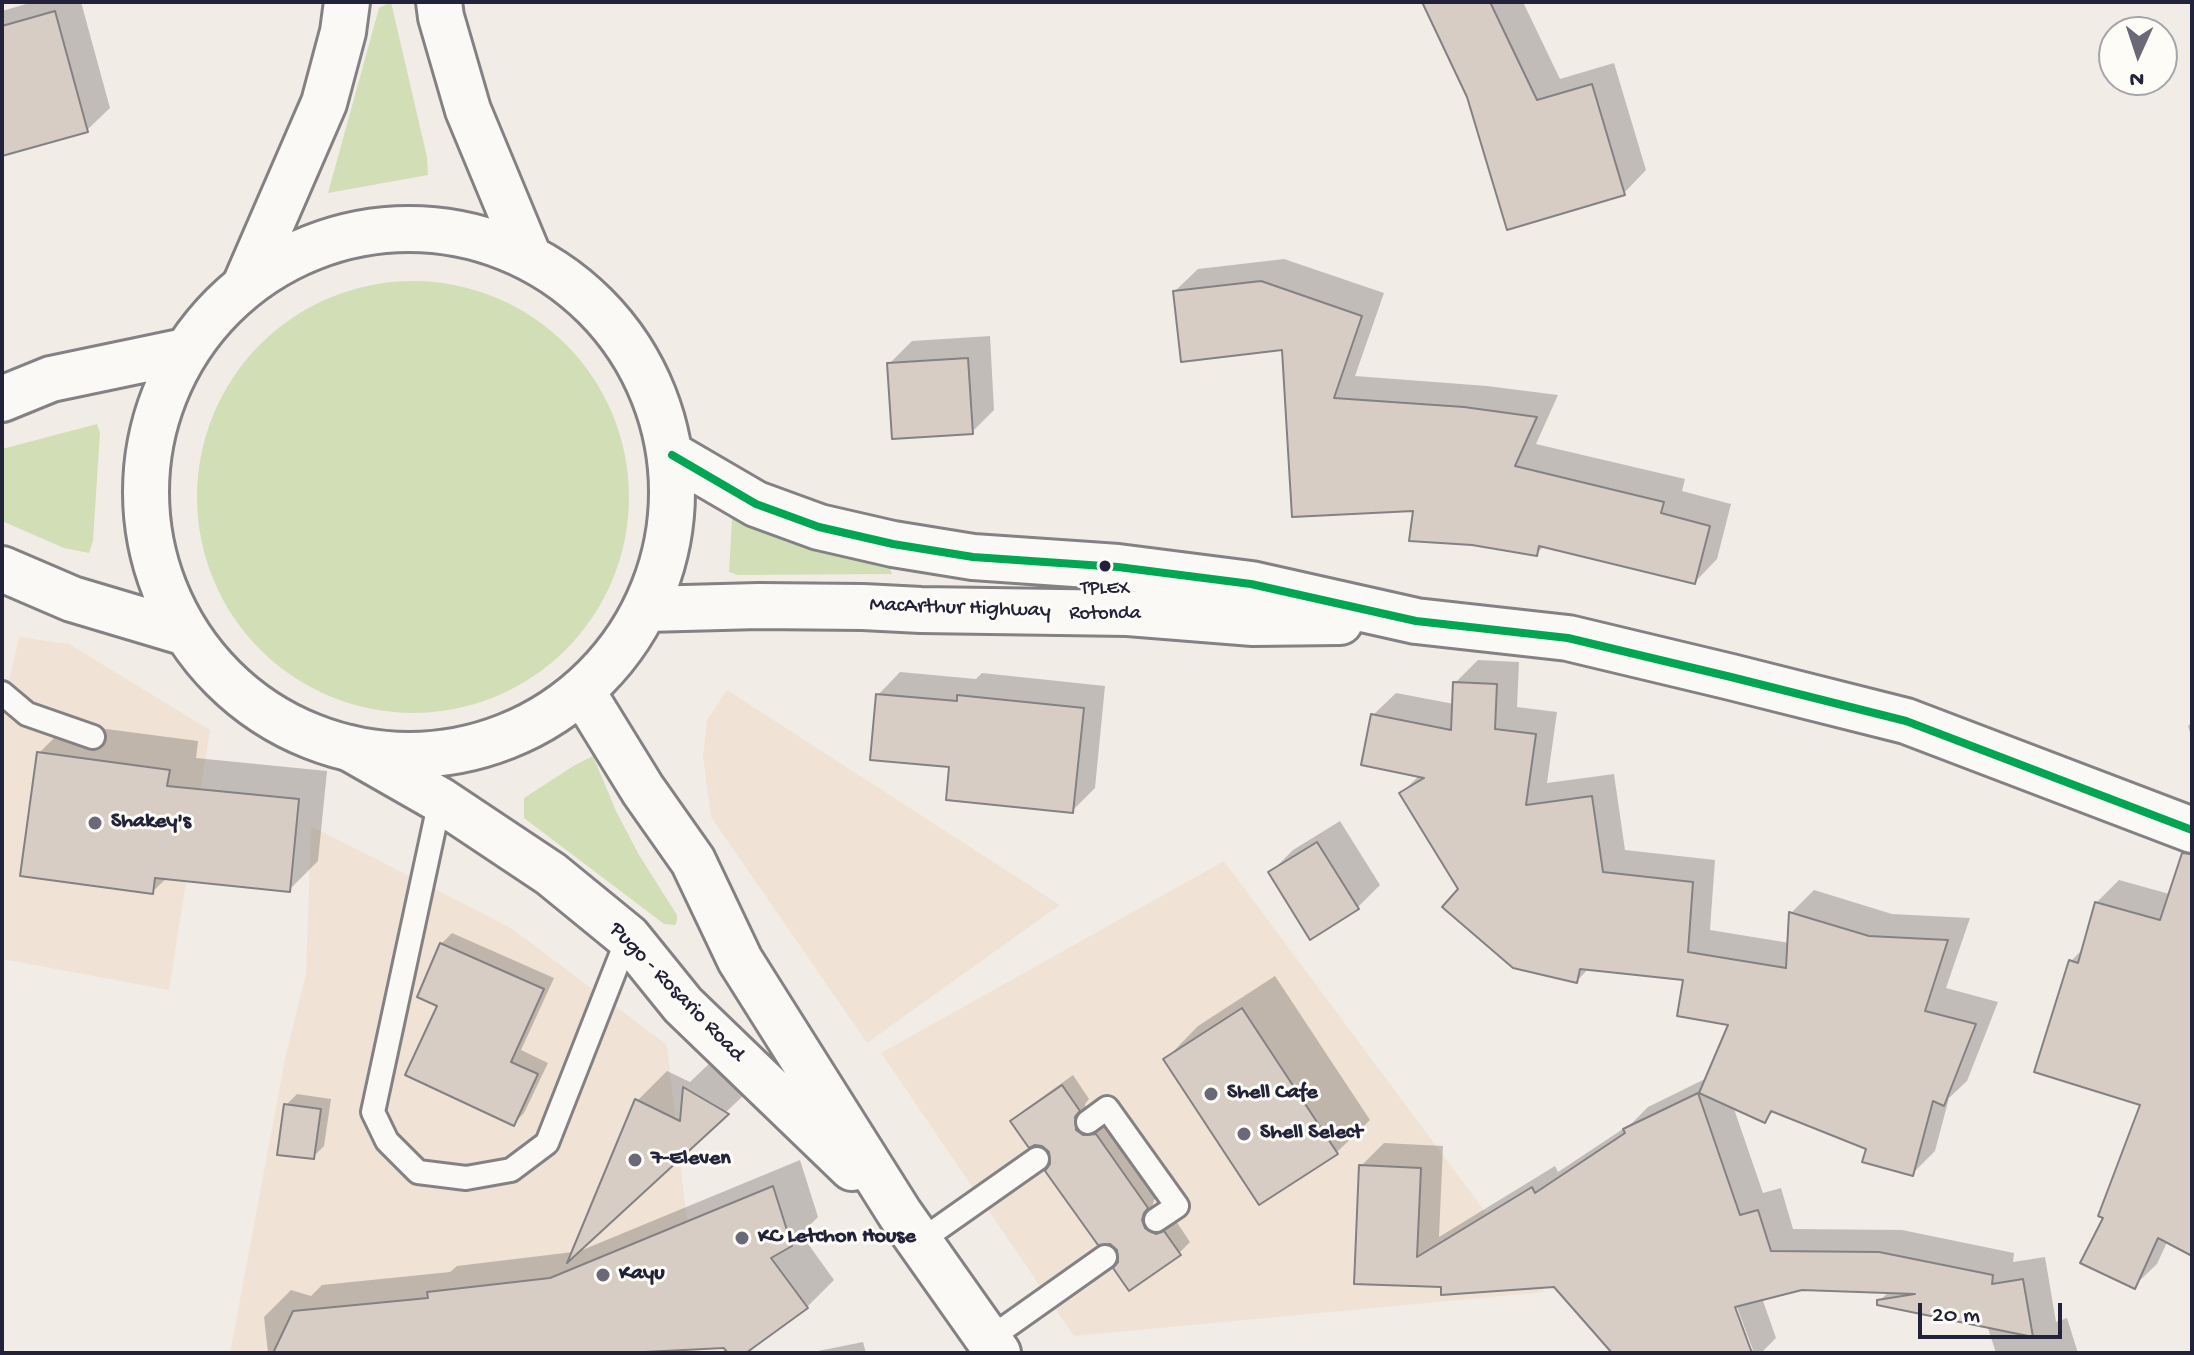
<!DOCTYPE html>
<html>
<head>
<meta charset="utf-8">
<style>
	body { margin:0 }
	#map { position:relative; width:2194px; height:1355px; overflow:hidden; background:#f2ece7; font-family:"Gochi Hand",sans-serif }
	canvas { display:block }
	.frame { position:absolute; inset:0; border:4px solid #22223b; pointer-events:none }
	.north { position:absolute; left:2098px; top:16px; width:80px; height:80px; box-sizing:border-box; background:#fdfcf7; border:2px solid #a5a5ac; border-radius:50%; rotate:183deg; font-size:22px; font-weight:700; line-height:32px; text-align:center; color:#22223b }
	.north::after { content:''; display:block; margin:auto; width:28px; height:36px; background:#6b6977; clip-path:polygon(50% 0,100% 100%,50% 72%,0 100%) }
	.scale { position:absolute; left:1918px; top:1303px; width:144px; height:36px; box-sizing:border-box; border:4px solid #22223b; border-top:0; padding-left:10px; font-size:24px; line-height:28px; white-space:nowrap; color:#22223b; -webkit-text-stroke:6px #fdfcf7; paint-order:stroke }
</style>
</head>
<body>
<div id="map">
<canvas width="2194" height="1355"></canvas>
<div class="frame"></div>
<div class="north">N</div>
<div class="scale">20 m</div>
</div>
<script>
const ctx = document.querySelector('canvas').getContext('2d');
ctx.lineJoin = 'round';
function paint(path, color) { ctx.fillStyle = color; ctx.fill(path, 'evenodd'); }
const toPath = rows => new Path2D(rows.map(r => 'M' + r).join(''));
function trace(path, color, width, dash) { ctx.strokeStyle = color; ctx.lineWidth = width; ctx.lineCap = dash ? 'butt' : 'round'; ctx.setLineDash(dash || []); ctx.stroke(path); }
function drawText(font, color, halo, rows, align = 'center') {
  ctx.font = font + ' "Gochi Hand",sans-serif'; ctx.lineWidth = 6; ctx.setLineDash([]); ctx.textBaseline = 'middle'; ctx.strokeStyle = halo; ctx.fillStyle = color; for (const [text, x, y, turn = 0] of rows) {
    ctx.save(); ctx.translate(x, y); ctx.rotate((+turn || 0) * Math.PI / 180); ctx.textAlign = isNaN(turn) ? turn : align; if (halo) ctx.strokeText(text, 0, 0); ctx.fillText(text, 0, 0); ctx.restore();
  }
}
const built = toPath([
	[19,637,69,644,210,730,169,990,2,959,2,712],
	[727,690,1060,905,867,1043,711,817,703,756,707,720],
	[311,826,511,928,667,1045,701,1346,697,1353,230,1353,285,1059,306,974],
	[1224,861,1545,1292,1074,1336,881,1053]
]);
const green = toPath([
	[391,2,427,157,428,175,328,193,379,8],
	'197 497a216 216 0 1 1 432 0a216 216 0 1 1-432 0Z',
	[97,424,100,433,93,541,89,553,64,548,2,521,2,449],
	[741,510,888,562,892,574,738,575,729,572,732,519],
	[593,756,616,811,639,855,677,915,677,921,675,925,664,924,524,818,524,798,575,765]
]);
const shadow = toPath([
	[33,2,81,2,110,108,87,130,2,154,2,11],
	[1427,2,1523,2,1560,79,1614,63,1646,170,1624,193,1469,96],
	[1284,259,1384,293,1355,376,1487,386,1558,395,1536,444,1685,479,1682,491,1731,504,1717,559,1695,582,1544,546,1536,554,1415,508,1284,348,1175,291,1198,269],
	[990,336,994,410,972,432,889,364,912,341],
	[1478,660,1519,662,1517,707,1557,712,1547,783,1614,774,1625,850,1715,860,1710,930,1790,943,1791,913,1814,890,1892,914,1970,918,1946,988,1998,1002,1967,1081,1949,1098,1935,1151,1912,1174,1868,1148,1775,1110,1765,1120,1733,1106,1763,1193,1781,1188,1793,1229,1902,1230,2014,1253,2013,1262,2045,1257,2056,1322,2067,1318,2078,1353,1996,1353,1986,1322,1879,1301,1890,1291,1802,1288,1762,1298,1776,1338,1761,1353,1615,1353,1555,1285,1444,1286,1356,1282,1361,1166,1384,1143,1443,1146,1439,1237,1555,1166,1558,1172,1632,1123,1648,1107,1707,1078,1731,1023,1686,978,1589,968,1577,981,1460,889,1401,793,1420,775,1373,715,1396,693,1454,704,1455,683],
	[1733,1297,1753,1350,1749,1350,1730,1298],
	[900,672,976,679,982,673,1105,686,1095,788,1072,811,951,766,878,695],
	[2192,722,2192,740,2188,726],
	[68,724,198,741,196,758,327,771,318,861,289,890,167,878,152,892,39,753],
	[1340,821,1380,885,1357,908,1271,872,1293,850],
	[2192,878,2192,1254,2168,1240,2157,1264,2134,1286,2106,1217,2142,1104,2071,961,2084,948,2096,903,2119,880,2173,895],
	[452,933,554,978,521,1050,548,1063,524,1113,513,1124,440,1004,441,944],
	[1275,976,1370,1120,1337,1152,1166,1059,1198,1026],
	[715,1058,757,1083,575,1253,800,1160,818,1217,801,1234,834,1280,807,1307,742,1353,724,1353,723,1346,590,1353,268,1353,264,1317,291,1290,311,1296,322,1285,450,1272,457,1266,573,1252,637,1101,667,1071,690,1082],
	[1073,1075,1089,1099,1085,1104,1087,1118,1095,1125,1107,1124,1158,1196,1154,1200,1152,1208,1155,1218,1168,1224,1176,1221,1190,1242,1179,1253,1120,1263,1119,1249,1052,1165,1051,1151,1013,1121,1024,1110],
	[297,1094,331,1099,324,1146,313,1157,286,1105],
	[863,1342,866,1353,808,1353]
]);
const building = toPath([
	[1422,2,1490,2,1537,100,1592,84,1625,195,1507,230,1467,97,1422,2],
	[55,11,88,132,2,156,2,26,55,11],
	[1261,281,1362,316,1334,398,1464,407,1537,417,1515,466,1664,502,1661,513,1710,526,1695,584,1539,546,1537,556,1472,545,1409,541,1413,511,1292,517,1282,350,1181,362,1173,291,1261,281],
	[968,358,973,434,892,439,887,363,968,358],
	[1453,682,1497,684,1495,729,1536,734,1526,805,1592,796,1603,872,1693,882,1688,952,1786,968,1789,912,1869,936,1948,940,1925,1011,1976,1024,1944,1106,1933,1101,1913,1176,1862,1162,1866,1149,1771,1111,1765,1123,1699,1093,1728,1025,1677,1016,1683,980,1580,969,1577,983,1513,968,1442,907,1458,889,1399,793,1424,778,1361,765,1371,714,1451,730,1453,682],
	[876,694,957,701,957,695,1084,708,1073,813,946,800,949,767,870,760,876,694],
	[37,752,170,770,167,786,299,799,290,892,155,878,153,894,20,876,37,752],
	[1317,842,1359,909,1310,940,1268,872,1317,842],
	[2182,853,2192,854,2192,1256,2158,1238,2135,1289,2080,1263,2103,1218,2098,1216,2140,1105,2034,1072,2069,960,2078,963,2095,902,2160,920,2182,853],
	[440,943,544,989,511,1062,538,1074,514,1126,405,1075,437,1006,417,997,440,943],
	[1242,1008,1338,1154,1259,1205,1163,1059,1242,1008],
	[1062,1085,1080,1111,1075,1117,1076,1130,1083,1135,1096,1134,1148,1208,1144,1213,1142,1220,1145,1228,1156,1234,1164,1231,1181,1255,1129,1291,1113,1268,1118,1262,1117,1250,1110,1244,1098,1245,1045,1171,1050,1164,1049,1152,1042,1146,1035,1145,1029,1148,1010,1121,1062,1085],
	[683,1087,729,1114,567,1263,635,1099,680,1121,683,1087],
	[1698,1093,1740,1215,1758,1210,1771,1251,1879,1252,1993,1275,1992,1284,2023,1279,2033,1337,1877,1305,1877,1300,1915,1294,1802,1290,1735,1307,1752,1353,1612,1353,1554,1287,1441,1295,1441,1287,1354,1284,1359,1165,1421,1168,1417,1257,1532,1187,1535,1193,1625,1133,1623,1129,1698,1093],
	[284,1104,321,1109,314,1159,277,1155,284,1104],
	[773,1186,792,1246,771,1258,808,1308,746,1353,728,1353,724,1348,624,1353,273,1353,293,1311,428,1298,427,1292,550,1278,773,1186]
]);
const service = toPath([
	[2,693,27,714,93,737],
	[440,800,373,1112,387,1141,418,1172,466,1178,511,1170,547,1143,628,937],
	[1088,1122,1107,1108,1177,1206,1156,1220],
	[919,1242,1037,1159],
	[989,1339,1105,1257]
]);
const primary = toPath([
	[582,691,643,790,693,861,740,960,900,1214,998,1353],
	[349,748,440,800,551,874,628,937,683,1005,852,1168]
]);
const trunk = toPath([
	'146 492a263 263 0 1 1 526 0a263 263 0 1 1-526 0Z',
	[2,399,51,379,185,351],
	[672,455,756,504,819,527,893,544,973,557,1118,567,1251,584,1416,621,1568,638,1731,677,1906,721,2192,830],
	[2,569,72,599,186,633],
	[647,609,759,606,863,607,921,610,1128,613,1253,623,1340,622]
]);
const motorway = toPath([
	[439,2,441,17,468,110,529,257],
	[245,285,324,103,343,32,347,2]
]);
const bus1 = toPath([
	[672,455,756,504,819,527,893,544,973,557,1118,567,1251,584,1416,621,1568,638,1731,677,1906,721,2192,830]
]);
const markers = [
	[1105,566,7,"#22223b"],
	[95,823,8,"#6b6977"],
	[1211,1094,8,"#6b6977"],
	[1244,1134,8,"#6b6977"],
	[635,1160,8,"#6b6977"],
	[742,1238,8,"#6b6977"],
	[603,1275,8,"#6b6977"]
];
const busNames = [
	["TPLEX",1105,590],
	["Rotonda",1105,615]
];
const streetNames = [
	["MacArthur Highway",960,609,2],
	["Pugo - Rosario Road",676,993,46]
];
const poiNames = [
	["Shakey's",111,823],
	["Shell Cafe",1227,1094],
	["Shell Select",1260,1134],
	["7-Eleven",651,1160],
	["KC Letchon House",758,1238],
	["Kayu",619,1275]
];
paint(built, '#f0e3d6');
paint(green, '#d2dfb6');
paint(shadow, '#0003');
paint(building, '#d8cdc4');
trace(building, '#848184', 2);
trace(service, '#848184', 28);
trace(primary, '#848184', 50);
trace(trunk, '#848184', 50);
trace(motorway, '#848184', 50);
trace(service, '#faf9f6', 22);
trace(primary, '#faf9f6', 44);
trace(trunk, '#faf9f6', 44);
trace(motorway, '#faf9f6', 44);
trace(bus1, '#00a651', 8);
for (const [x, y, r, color] of markers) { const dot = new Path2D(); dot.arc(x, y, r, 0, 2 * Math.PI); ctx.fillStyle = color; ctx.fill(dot); trace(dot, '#fdfcf7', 3); }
drawText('20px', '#22223b', '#fdfcf7', busNames);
drawText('22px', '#22223b', '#fdfcf7', streetNames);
drawText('bold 22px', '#22223b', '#fdfcf7', poiNames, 'left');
</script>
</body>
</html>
